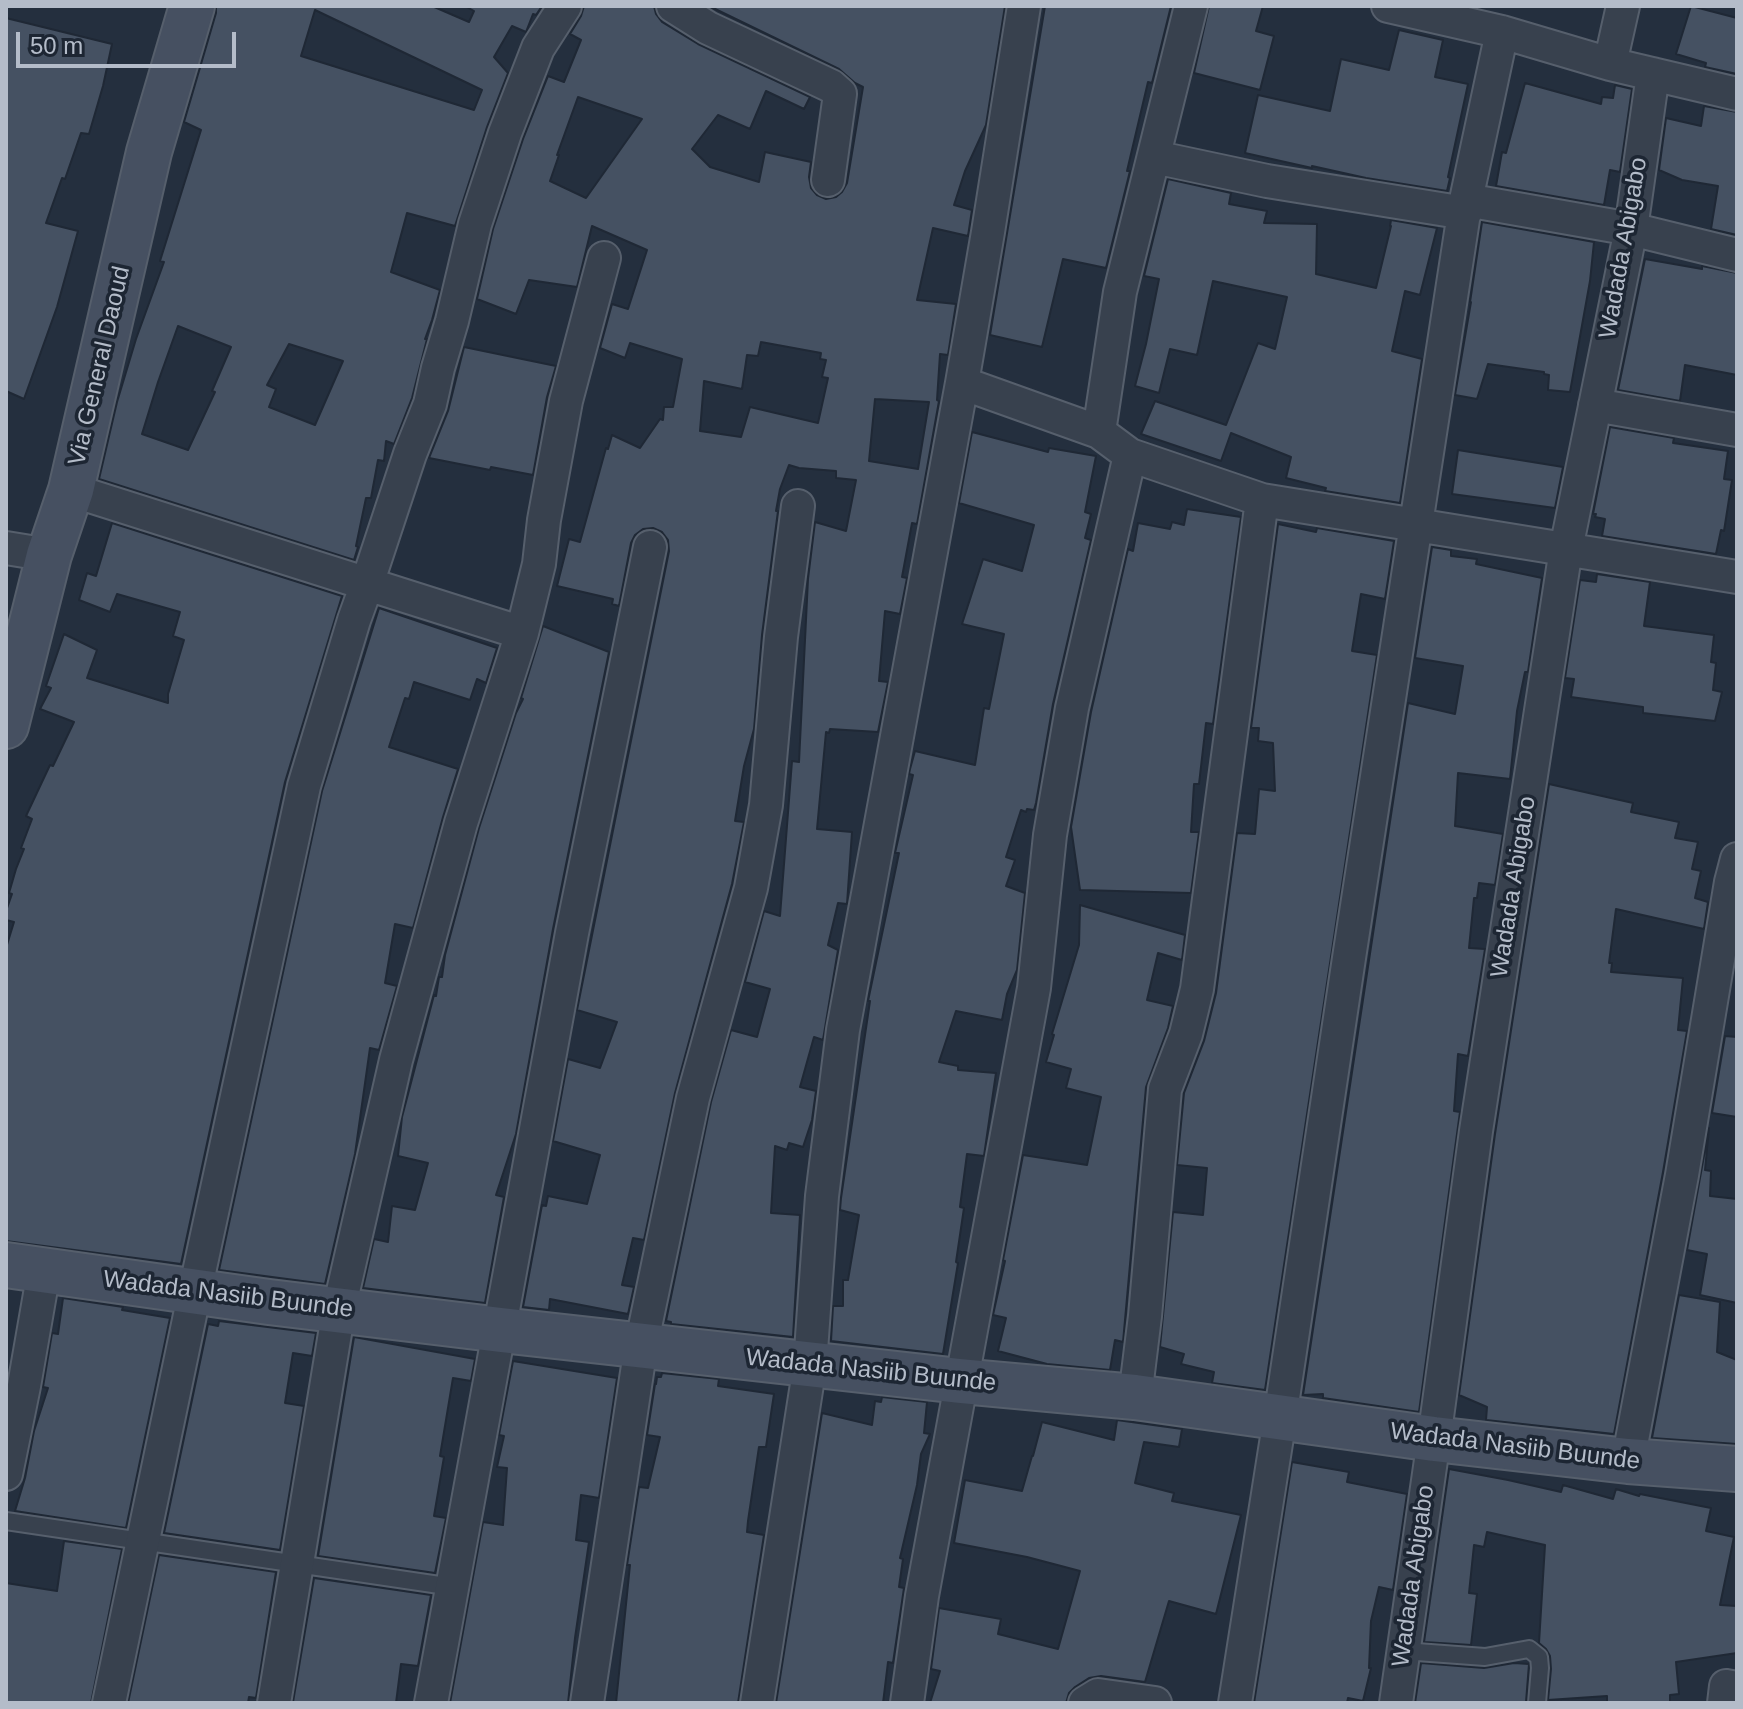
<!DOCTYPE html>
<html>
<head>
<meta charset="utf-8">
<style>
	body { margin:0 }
	#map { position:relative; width:1743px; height:1709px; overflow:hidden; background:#242f3e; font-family:Arial,sans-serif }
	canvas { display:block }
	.frame { position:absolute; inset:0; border:8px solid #b4bcc9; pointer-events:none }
	.scale { position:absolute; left:16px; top:32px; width:220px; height:36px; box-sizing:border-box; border:4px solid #b4bcc9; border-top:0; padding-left:10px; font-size:24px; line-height:28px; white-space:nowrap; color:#b4bcc9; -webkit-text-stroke:6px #1d2633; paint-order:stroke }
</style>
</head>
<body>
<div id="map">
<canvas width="1743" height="1709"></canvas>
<div class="frame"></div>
<div class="scale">50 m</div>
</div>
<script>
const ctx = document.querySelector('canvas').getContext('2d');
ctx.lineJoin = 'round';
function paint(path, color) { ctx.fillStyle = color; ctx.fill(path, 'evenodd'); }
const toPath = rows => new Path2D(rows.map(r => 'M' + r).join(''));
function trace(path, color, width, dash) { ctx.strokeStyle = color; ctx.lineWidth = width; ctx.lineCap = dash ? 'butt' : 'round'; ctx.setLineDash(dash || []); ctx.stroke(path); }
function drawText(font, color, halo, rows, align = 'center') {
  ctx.font = font + ' Arial,sans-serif'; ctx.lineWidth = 7; ctx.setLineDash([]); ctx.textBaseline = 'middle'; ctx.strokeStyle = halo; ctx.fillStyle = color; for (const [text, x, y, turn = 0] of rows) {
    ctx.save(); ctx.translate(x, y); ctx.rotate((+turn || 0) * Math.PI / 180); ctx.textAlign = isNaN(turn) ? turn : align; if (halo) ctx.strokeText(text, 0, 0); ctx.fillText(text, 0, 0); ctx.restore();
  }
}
const building = toPath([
	[216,6,432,6,469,22,474,11,465,6,542,6,536,15,533,14,526,32,512,26,494,57,508,73,487,127,455,226,407,213,391,272,440,290,432,320,425,339,427,339,412,398,394,444,386,441,384,461,378,460,371,498,366,498,356,546,358,547,354,560,99,479,117,402,136,339,164,262,160,261,201,130,184,122,216,13,216,6],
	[315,10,482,90,474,110,301,56,315,10],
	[178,326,231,347,212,391,215,392,188,450,142,434,158,382,178,326],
	[289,344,343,361,315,425,269,407,276,389,267,385,289,344],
	[584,6,654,6,656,14,662,22,698,44,810,97,804,109,766,91,750,129,718,115,692,149,710,167,759,182,765,152,811,162,809,177,811,188,817,195,826,199,836,197,842,192,847,183,863,87,855,83,839,69,709,6,1005,6,986,125,965,171,954,205,972,210,968,236,933,228,917,300,956,304,948,355,940,354,937,400,939,401,917,524,912,523,902,577,907,578,900,614,885,611,879,681,888,682,878,732,830,729,829,733,826,732,817,829,852,832,847,904,838,903,828,945,838,950,823,1040,814,1037,800,1087,816,1091,812,1120,803,1147,789,1143,787,1150,775,1146,771,1213,800,1215,793,1337,671,1324,671,1322,666,1321,711,1102,731,1030,757,1037,770,989,745,982,764,911,780,916,792,761,799,762,808,579,815,522,846,531,856,480,836,478,836,471,799,468,789,465,780,489,776,511,778,511,762,635,754,729,744,766,735,821,744,822,732,884,675,1093,644,1240,633,1238,622,1285,634,1287,628,1314,550,1299,549,1310,523,1307,542,1205,546,1206,548,1196,587,1204,600,1155,553,1141,568,1059,600,1068,617,1022,577,1010,669,551,668,540,662,532,653,528,643,529,635,535,631,543,619,606,612,604,613,599,557,586,569,539,580,542,606,448,608,449,612,435,640,448,660,419,663,420,664,407,673,407,682,359,630,343,625,358,600,348,612,304,628,309,647,250,592,226,577,287,529,280,516,314,477,299,493,229,523,139,548,76,564,82,581,40,570,34,581,16,584,6],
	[578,97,642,119,586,198,550,181,559,155,557,155,578,97],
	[761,342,821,353,820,359,826,360,822,377,828,378,818,423,750,407,741,437,700,431,704,381,742,389,747,355,758,356,761,342],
	[875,399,929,402,918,469,869,461,875,399],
	[1045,6,1171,6,1152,83,1148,82,1127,171,1130,171,1106,268,1063,259,1042,347,990,335,1045,6],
	[1209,6,1263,6,1256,31,1274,36,1260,90,1194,73,1209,6],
	[1691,6,1737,18,1737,74,1705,67,1706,63,1676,54,1691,6],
	[6,18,112,44,103,86,89,134,81,133,65,179,62,178,46,223,78,231,57,307,24,399,6,391,6,18],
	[1399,30,1443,40,1435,77,1468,84,1448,177,1450,178,1447,191,1366,178,1312,166,1312,168,1245,153,1258,95,1330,111,1341,59,1389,70,1399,30],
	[1525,83,1601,104,1602,97,1613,98,1615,85,1632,89,1620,172,1610,170,1604,205,1496,186,1502,152,1506,153,1525,83],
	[1704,106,1737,112,1737,235,1711,229,1718,186,1682,180,1659,170,1666,118,1701,126,1704,106],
	[1168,179,1231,193,1229,204,1267,211,1264,223,1317,224,1316,274,1376,288,1391,226,1390,226,1391,220,1437,228,1420,295,1405,291,1392,351,1422,359,1400,503,1325,491,1326,488,1286,478,1291,457,1231,433,1221,461,1141,434,1155,401,1226,425,1258,343,1275,349,1287,297,1213,281,1197,355,1170,349,1159,393,1135,386,1146,344,1159,279,1144,276,1168,179],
	[1482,222,1594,242,1590,281,1570,392,1548,390,1549,375,1544,374,1544,372,1488,364,1477,399,1455,395,1471,302,1470,302,1482,222],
	[1645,259,1702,269,1702,266,1737,273,1737,375,1685,365,1680,401,1618,390,1645,259],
	[464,347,556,366,547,397,533,475,491,467,490,470,429,458,448,411,464,347],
	[1610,427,1674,438,1673,443,1728,451,1724,479,1732,480,1724,531,1721,530,1716,554,1602,536,1605,519,1595,517,1596,514,1593,514,1610,427],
	[972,432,1048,452,1049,448,1096,456,1085,512,1091,514,1085,538,1091,540,1053,704,1036,803,1034,810,1027,809,1026,812,1021,810,1006,857,1015,860,1006,886,1025,893,1017,970,1007,994,1002,1020,956,1011,939,1062,958,1066,958,1070,996,1073,984,1156,967,1154,960,1207,964,1208,956,1262,958,1263,943,1354,831,1341,833,1306,843,1306,843,1280,848,1280,859,1215,840,1210,841,1198,870,1001,868,1001,899,853,895,853,913,775,909,774,910,769,915,751,975,765,984,708,989,709,1004,634,962,624,983,559,1022,571,1034,525,959,503,972,432],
	[1458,450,1563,467,1555,508,1452,494,1458,450],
	[1187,509,1241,517,1213,724,1206,723,1199,784,1194,784,1191,832,1199,832,1191,893,1080,890,1071,827,1091,712,1128,549,1133,551,1138,523,1170,529,1172,522,1184,525,1187,509],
	[112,523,342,596,285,782,181,1264,6,1241,6,948,14,922,6,920,6,911,12,894,9,893,16,869,24,849,21,848,32,819,26,816,50,765,53,766,74,722,40,709,51,688,46,686,64,634,97,650,87,678,168,703,168,694,184,640,173,636,180,612,117,594,110,612,79,600,87,573,96,576,112,523],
	[1278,524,1316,532,1317,528,1394,541,1385,599,1361,594,1352,651,1377,655,1265,1390,1212,1383,1214,1372,1181,1364,1184,1354,1160,1347,1173,1212,1203,1215,1207,1168,1177,1165,1184,1093,1204,1041,1216,993,1237,833,1255,834,1259,789,1275,791,1273,743,1258,741,1259,728,1251,728,1278,524],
	[1432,547,1451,550,1451,556,1477,559,1476,564,1542,578,1528,672,1525,672,1517,711,1510,779,1458,773,1455,826,1503,834,1495,885,1479,883,1477,898,1474,898,1469,948,1485,949,1468,1056,1458,1054,1454,1111,1460,1112,1419,1412,1323,1398,1323,1394,1303,1395,1408,703,1455,714,1463,666,1415,658,1432,547],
	[1597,574,1650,582,1644,626,1714,635,1711,662,1716,663,1713,690,1722,692,1715,721,1643,713,1643,707,1571,697,1574,679,1565,678,1580,580,1596,582,1597,574],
	[379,608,497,648,486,683,477,679,470,700,414,682,409,699,405,698,389,747,458,769,443,817,413,928,395,924,385,983,397,986,379,1050,370,1048,355,1154,325,1284,219,1270,322,791,379,608],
	[543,626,609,652,553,929,516,1134,496,1195,504,1197,485,1303,363,1288,374,1239,388,1242,392,1206,415,1210,428,1163,398,1156,402,1117,434,995,436,996,439,977,442,977,445,955,479,828,516,713,523,699,521,698,543,626],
	[1549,784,1633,803,1631,812,1679,822,1675,838,1698,842,1692,869,1701,871,1695,898,1708,902,1704,929,1616,909,1609,963,1612,963,1611,972,1683,978,1678,1030,1687,1031,1663,1172,1614,1434,1486,1420,1487,1407,1459,1395,1495,1134,1549,784],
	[1080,905,1185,935,1182,960,1158,953,1147,1000,1173,1006,1168,1028,1146,1087,1123,1342,1115,1340,1110,1370,1047,1364,998,1351,1006,1318,993,1315,1005,1261,1003,1260,1023,1155,1087,1165,1101,1097,1066,1088,1071,1069,1046,1062,1054,1035,1052,1034,1079,945,1080,905],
	[1725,1036,1737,1037,1737,1117,1712,1113,1725,1036],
	[1709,1128,1705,1170,1711,1171,1710,1196,1737,1199,1737,1303,1700,1295,1707,1254,1687,1250,1709,1128],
	[1679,1295,1720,1302,1717,1352,1737,1360,1737,1444,1652,1438,1679,1295],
	[63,1298,123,1307,122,1310,170,1318,126,1528,15,1511,25,1478,34,1431,48,1388,43,1387,52,1333,58,1334,63,1298],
	[219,1321,316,1333,312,1356,293,1353,285,1403,304,1406,280,1550,164,1533,208,1324,218,1326,219,1321],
	[354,1337,475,1359,471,1381,453,1378,440,1456,444,1457,434,1516,446,1518,435,1573,318,1556,354,1337],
	[513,1361,617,1378,599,1498,581,1495,576,1540,589,1542,575,1638,568,1703,450,1703,483,1522,503,1525,507,1468,497,1467,504,1436,499,1435,513,1361],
	[662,1373,719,1379,718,1386,774,1394,766,1447,759,1447,748,1521,747,1532,764,1535,738,1703,616,1703,630,1565,627,1565,639,1487,648,1488,660,1437,647,1435,655,1384,656,1384,657,1377,661,1377,662,1373],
	[882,1397,927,1402,924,1433,930,1434,921,1454,917,1485,900,1558,903,1559,899,1587,904,1588,893,1663,888,1662,883,1703,776,1703,822,1413,872,1425,875,1401,881,1402,882,1397],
	[1117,1420,1182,1429,1179,1447,1144,1442,1135,1483,1174,1493,1172,1501,1241,1515,1216,1614,1169,1601,1145,1682,1101,1676,1089,1678,1075,1687,1069,1693,1066,1703,930,1703,940,1671,931,1669,939,1608,1001,1619,998,1634,1058,1649,1080,1571,1027,1557,954,1543,965,1480,1022,1491,1032,1456,1033,1456,1042,1422,1114,1440,1117,1420],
	[1292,1462,1349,1472,1347,1482,1407,1494,1393,1590,1379,1587,1371,1621,1369,1668,1371,1668,1363,1701,1348,1698,1347,1703,1254,1703,1292,1462],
	[1449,1469,1508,1480,1561,1492,1563,1485,1613,1499,1616,1489,1639,1496,1640,1494,1711,1508,1706,1531,1734,1537,1720,1605,1737,1606,1737,1653,1676,1662,1679,1694,1670,1695,1670,1703,1607,1703,1607,1696,1548,1700,1551,1669,1550,1656,1546,1649,1539,1643,1545,1545,1487,1532,1484,1547,1474,1545,1469,1593,1477,1594,1471,1645,1424,1642,1449,1469],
	[64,1541,122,1549,91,1703,6,1703,6,1583,57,1591,64,1541],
	[159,1555,276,1572,256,1698,249,1697,248,1703,128,1703,159,1555],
	[314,1578,431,1595,418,1666,401,1664,396,1703,293,1702,314,1578],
	[1421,1663,1484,1668,1514,1663,1529,1664,1526,1702,1415,1703,1421,1663]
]);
const lane = toPath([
	[6,1521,453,1587],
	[1403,1651,1485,1657,1529,1649,1539,1657,1540,1668,1537,1703]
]);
const street = toPath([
	[673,6,708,28,831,86,840,94,828,180],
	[1024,6,988,232,962,383,1099,432,1130,455,1262,500,1737,577],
	[1388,6,1502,32,1610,64,1737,94],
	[1610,64,1623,6],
	[1154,157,1267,181,1465,213],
	[1466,200,1631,229,1737,255],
	[1595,405,1737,430],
	[1099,432,1120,292,1191,6],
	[71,490,522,633],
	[6,548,49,555],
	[1135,1397,1145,1316,1165,1089,1186,1034,1197,989,1262,500],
	[1628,1461,1682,1175,1731,882,1737,859],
	[6,1474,24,1386,44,1271],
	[109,1703,195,1291,304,786,354,620,367,584,410,454,430,404,438,368,452,321,475,224,505,133,538,48,565,6],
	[274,1703,339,1309,396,1060,461,823,522,633,539,564,544,520,566,401,604,258],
	[431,1703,572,933,650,547],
	[587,1703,641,1346,693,1098,751,888,766,805,781,637,798,506],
	[757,1703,810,1365,822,1196,843,1030,962,383],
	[907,1703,922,1596,1034,988,1050,835,1072,708,1130,455],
	[1085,1703,1098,1695,1155,1703],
	[1235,1703,1280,1418,1349,958,1466,200,1502,32],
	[1396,1703,1434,1439,1476,1131,1566,549,1631,229,1653,74],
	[1724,1703,1726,1686,1737,1688]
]);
const secondary = toPath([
	[6,726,49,555,71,490,149,152,192,6],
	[6,1265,269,1302,501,1330,960,1381,1135,1397,1434,1439,1628,1461,1737,1469]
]);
const streetNames = [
	["Wadada Abigabo",1624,248,-80],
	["Via General Daoud",100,366,-77],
	["Wadada Abigabo",1514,887,-81],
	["Wadada Nasiib Buunde",228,1295,7],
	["Wadada Nasiib Buunde",871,1371,6],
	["Wadada Nasiib Buunde",1515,1447,7],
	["Wadada Abigabo",1414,1576,-82]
];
paint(building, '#455162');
trace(building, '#1f2835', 2);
trace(lane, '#565f6c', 20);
trace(street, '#565f6c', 36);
trace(secondary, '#565f6c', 48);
trace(lane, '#38414e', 16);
trace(street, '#38414e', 32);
trace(secondary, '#465061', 44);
drawText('24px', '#b4bcc9', '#1d2633', streetNames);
</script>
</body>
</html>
